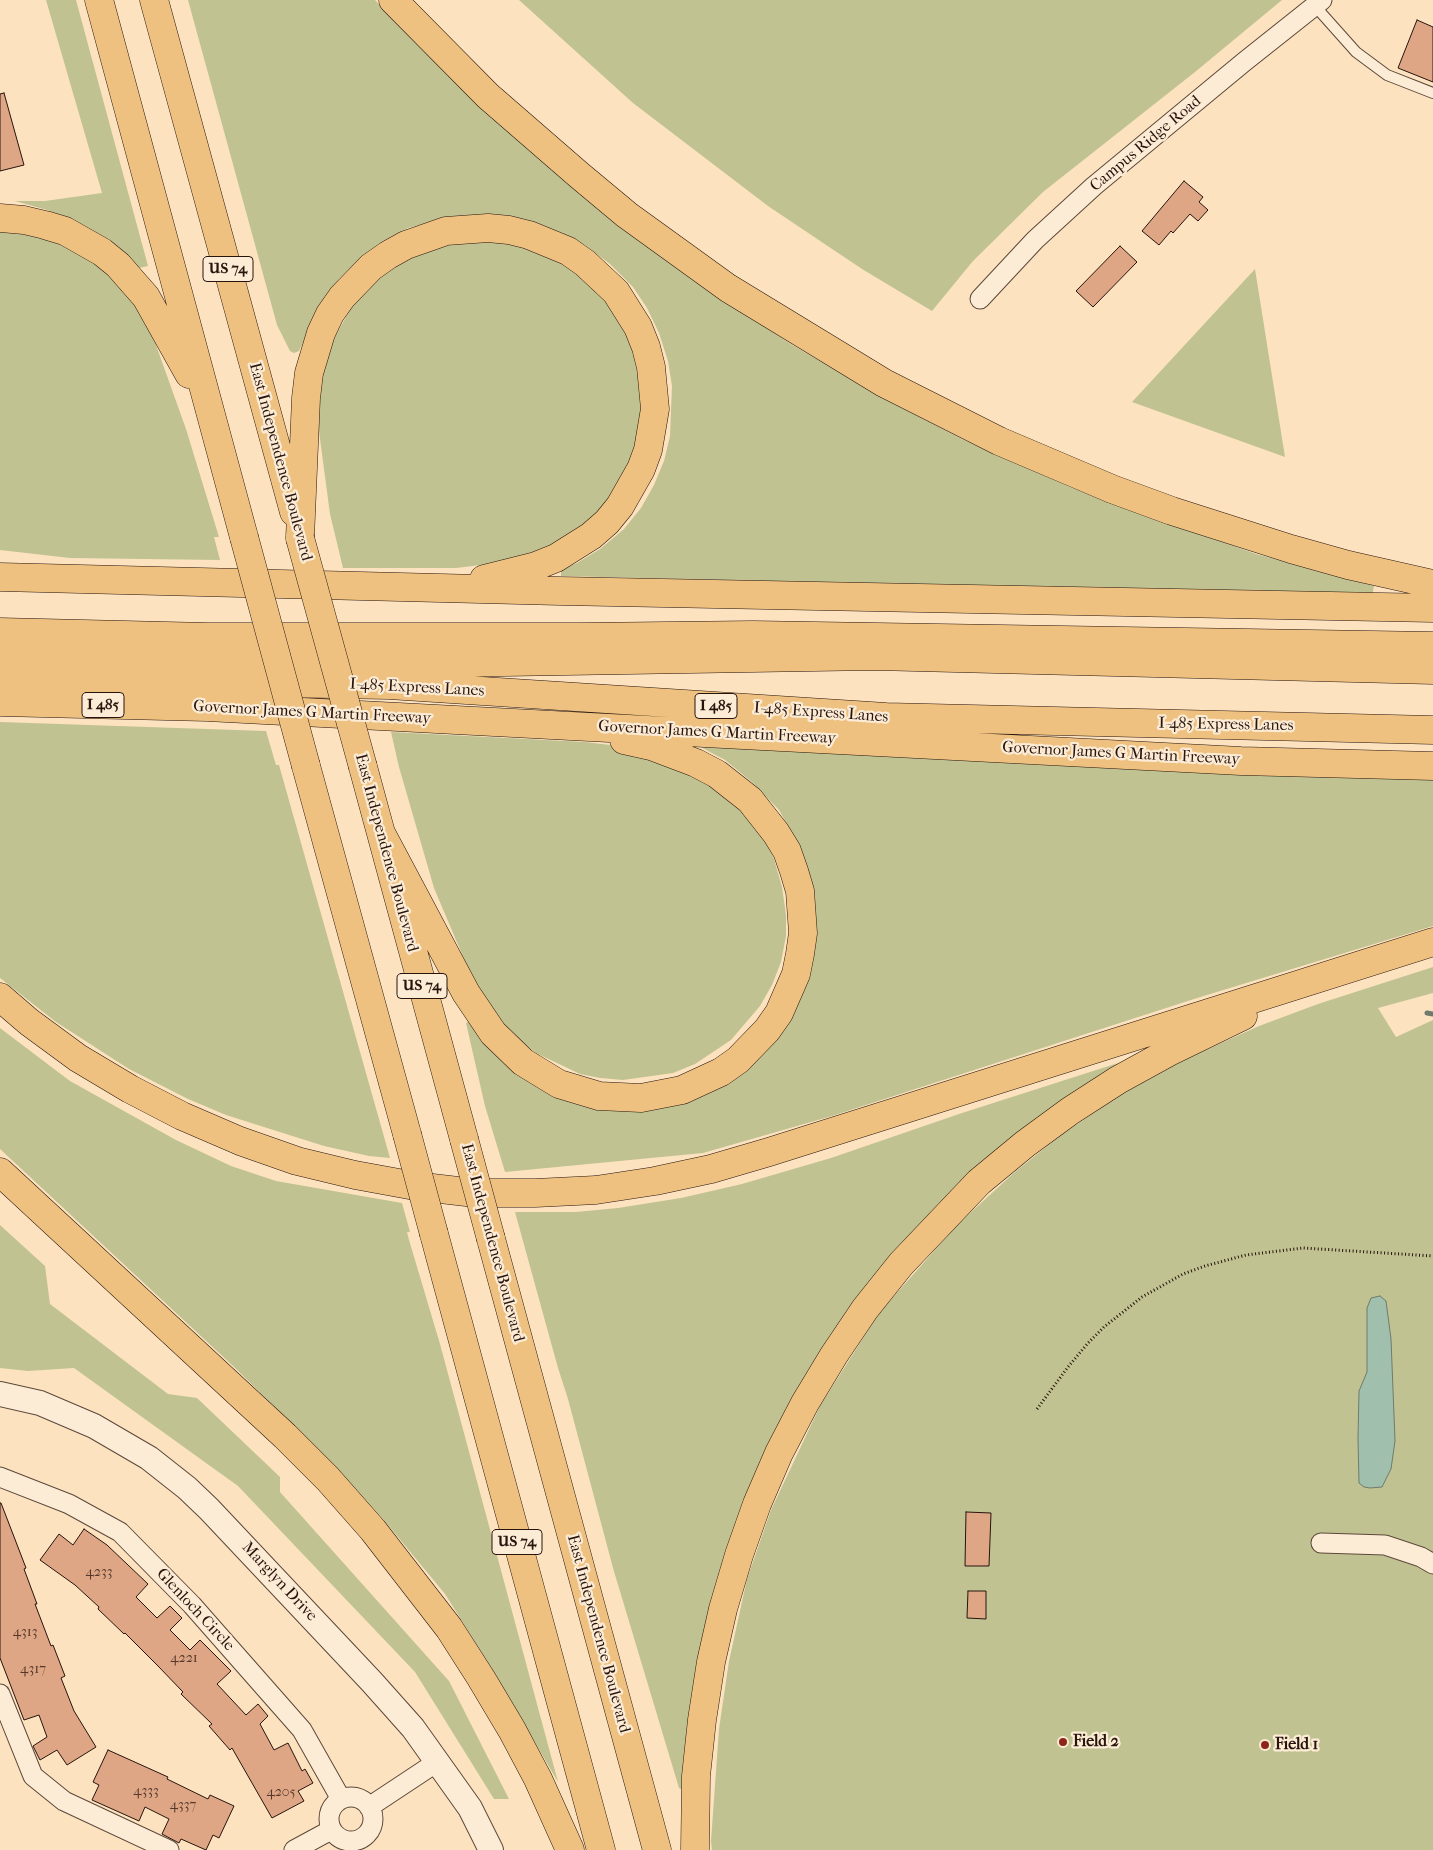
<!DOCTYPE html>
<html>
<head>
<meta charset="utf-8">
<style>
	body { margin:0 }
	canvas { display:block; background:#fce2bf }
</style>
</head>
<body>
<canvas width="1433" height="1850"></canvas>
<script>
const ctx = document.querySelector('canvas').getContext('2d');
ctx.lineJoin = 'round';
function paint(path, color) { ctx.fillStyle = color; ctx.fill(path, 'evenodd'); }
const toPath = rows => new Path2D(rows.map(r => 'M' + r).join(''));
function trace(path, color, width, dash) { ctx.strokeStyle = color; ctx.lineWidth = width; ctx.lineCap = dash ? 'butt' : 'round'; ctx.setLineDash(dash || []); ctx.stroke(path); }
function drawText(font, color, halo, rows, align = 'center') {
  ctx.font = font + ' "IM FELL French Canon",serif'; ctx.lineWidth = 4.5; ctx.setLineDash([]); ctx.textBaseline = 'middle'; ctx.strokeStyle = halo; ctx.fillStyle = color; for (const [text, x, y, turn = 0] of rows) {
    ctx.save(); ctx.translate(x, y); ctx.rotate((+turn || 0) * Math.PI / 180); ctx.textAlign = isNaN(turn) ? turn : align; if (halo) ctx.strokeText(text, 0, 0); ctx.fillText(text, 0, 0); ctx.restore();
  }
}
const green = toPath([
	[46,0,76,0,148,266,139,268,113,244,74,221,47,210,15,201,45,201,102,193],
	[188,0,375,0,451,79,615,222,694,281,794,346,885,399,962,439,1072,488,1256,554,1374,586,1372,596,561,576,561,570,577,563,600,549,624,529,641,508,654,485,664,461,670,436,672,386,668,361,659,333,647,308,633,287,610,264,585,245,560,232,521,219,500,215,468,215,434,221,408,228,381,242,354,264,339,279,318,311,299,351,294,353,290,351,277,325],
	[519,0,1282,0,1195,72,1043,192,973,261,932,311,862,269,768,206,633,103],
	[0,229,11,229,82,249,125,287,151,331,186,429,219,537,214,537,220,560,70,558,0,550],
	[474,239,522,243,584,273,629,328,646,408,625,483,574,537,513,561,456,568,343,568,330,514,318,424,322,374,331,344,351,308,360,295,388,269,429,248],
	[1255,269,1285,457,1132,402],
	[0,722,266,731,276,765,279,765,390,1158,369,1156,324,1146,226,1115,188,1099,129,1069,56,1022,0,978],
	[391,732,585,742,635,748,722,789,762,834,774,859,782,887,786,915,786,936,781,962,772,985,760,1006,731,1040,695,1064,673,1073,623,1080,600,1078,580,1074,536,1053,515,1036,495,1016,478,992,434,888,399,767],
	[693,743,1433,754,1433,926,1194,999,832,1116,703,1153,505,1172,485,1106,466,1023,469,1021,530,1076,685,1092,790,1002,791,832,779,810,753,783,725,760],
	[1433,967,1433,993,1378,1008,1396,1037,1433,1020,1433,1850,712,1850,711,1841,719,1729,729,1661,747,1579,771,1510,820,1406,879,1313,958,1224,1016,1171,1061,1135,1117,1097,1177,1063,1259,1026,1318,1004],
	[0,1028,70,1081,176,1140,231,1166,276,1181,402,1203,410,1232,407,1232,409,1240,440,1344,558,1782,491,1667,445,1594,383,1519,337,1468,233,1366,0,1149],
	[1118,1063,1053,1106,1001,1148,789,1407,683,1790,679,1788,613,1568,568,1399,558,1368,515,1212,576,1212,618,1208,681,1198,742,1184,831,1158,959,1114],
	[0,1225,45,1266,50,1304,168,1394,197,1398,280,1477,280,1492,449,1681,509,1799,494,1799,415,1672,238,1486,74,1368,28,1371,0,1368]
]);
const water = toPath([
	[1380,1296,1386,1301,1391,1339,1395,1441,1391,1469,1382,1487,1370,1488,1364,1487,1359,1483,1358,1438,1359,1391,1367,1372,1367,1308,1371,1298,1380,1296]
]);
const stream = toPath([
	[1427,1013,1433,1014]
]);
const building = toPath([
	[1417,20,1433,27,1433,82,1398,68,1417,20],
	[4,93,24,165,0,171,0,94,4,93],
	[1184,181,1203,197,1199,202,1208,210,1198,221,1190,214,1173,233,1171,231,1159,245,1142,231,1184,181],
	[1120,246,1137,262,1093,307,1076,291,1120,246],
	[0,1503,1,1503,26,1568,24,1569,37,1604,35,1604,51,1646,53,1645,65,1676,61,1678,74,1711,96,1747,67,1765,57,1750,40,1760,33,1746,47,1737,39,1715,24,1720,0,1658,0,1503],
	[966,1512,991,1513,989,1566,965,1566,966,1512],
	[84,1529,107,1545,148,1584,136,1597,157,1618,170,1606,182,1618,170,1630,190,1650,200,1640,231,1671,217,1684,246,1715,258,1704,268,1716,260,1724,274,1750,288,1743,302,1771,305,1769,313,1783,298,1791,304,1801,272,1818,232,1748,230,1750,209,1726,212,1724,181,1694,183,1692,158,1666,125,1633,124,1634,98,1609,99,1607,75,1585,40,1560,59,1534,73,1545,84,1529],
	[968,1591,986,1591,986,1619,967,1618,968,1591],
	[108,1750,168,1777,167,1779,208,1799,210,1795,234,1806,219,1838,213,1835,206,1850,181,1839,179,1843,162,1834,169,1819,145,1807,139,1821,92,1800,99,1785,93,1782,108,1750]
]);
const path = toPath([
	[1037,1409,1068,1367,1088,1343,1104,1327,1142,1297,1183,1274,1205,1266,1246,1255,1303,1248,1433,1256]
]);
const service = toPath([
	[1315,6,1356,52,1387,75,1433,93]
]);
const minor = toPath([
	[980,299,1035,240,1094,186,1244,62,1322,0],
	[0,1477,69,1504,120,1532,192,1605,302,1730,341,1799],
	[1321,1543,1385,1545,1421,1557,1433,1564],
	[0,1694,33,1776,64,1801,169,1850],
	'329 1819a22 22 0 1 1 44 0a22 22 0 1 1-44 0Z',
	[369,1807,437,1762],
	[294,1850,331,1830]
]);
const tertiary = toPath([
	[0,1394,40,1403,94,1426,149,1458,187,1488,209,1509,372,1682,413,1728,470,1808,491,1850]
]);
const motorway = toPath([
	[99,0,244,537],
	[154,0,294,512],
	[393,0,488,96,579,175,627,215,728,288,884,383,999,441,1112,489,1172,511,1291,549,1348,565,1433,584],
	[0,218,24,220,45,225,65,231,102,252,118,265,146,297,189,374],
	[300,538,306,398,309,373,321,333,330,314,342,297,371,267,388,255,406,245,446,231,488,228,509,230,529,235,568,251,585,263,616,292,638,327,646,347,651,367,655,409,648,450,641,469,620,506,607,522,591,536,556,558,536,566,484,579],
	[0,577,560,591,1433,608],
	[0,632,208,637,580,637,753,635,1433,646],
	[0,659,381,664,875,656,1433,670],
	[0,678,389,685,886,717,1433,730],
	[0,702,207,707,1241,761,1433,766],
	[306,766,407,1134],
	[363,767,464,1139],
	[381,833,466,993,493,1033,523,1062,559,1084,599,1096,641,1098,682,1090,721,1072,738,1060,767,1030,779,1013,796,974,800,954,803,933,800,891,794,871,787,851,776,833,750,800,717,774,696,763,651,746,624,740],
	[0,997,29,1022,78,1058,130,1089,182,1116,240,1141,297,1161,355,1175,415,1186,475,1193,535,1193,596,1190,655,1181,711,1169,769,1152,1433,942],
	[0,1172,285,1436,328,1479,373,1530,449,1628,481,1678,512,1730,538,1779,570,1850],
	[434,1234,601,1850],
	[491,1239,657,1850],
	[695,1850,696,1776,702,1720,711,1662,723,1609,739,1555,757,1504,779,1453,805,1403,834,1355,865,1309,901,1264,979,1182,1025,1144,1070,1111,1118,1080,1169,1052,1243,1016]
]);
const motorwayBridge = toPath([
	[244,537,306,766],
	[300,538,363,767],
	[407,1134,434,1234],
	[464,1139,491,1239]
]);
const markers = [
	[1063,1742,5,"#8f2418"],
	[1265,1745,5,"#8f2418"]
];
const numberNames = [
	["4233",99,1573],
	["4313",25,1633],
	["4221",184,1659],
	["4317",33,1670],
	["4333",146,1792],
	["4205",281,1793],
	["4337",183,1806]
];
const shields = [
	[228,269,50],
	[103,705,42],
	[716,706,42],
	[422,986,50],
	[517,1542,50]
];
const shieldNames = [
	["US 74",228,269],
	["I 485",103,705],
	["I 485",716,706],
	["US 74",422,986],
	["US 74",517,1542]
];
const streetNames = [
	["Campus Ridge Road",1146,144,-40],
	["East Independence Boulevard",280,462,75],
	["I-485 Express Lanes",417,688,3],
	["Governor James G Martin Freeway",312,713,3],
	["I-485 Express Lanes",821,713,4],
	["I-485 Express Lanes",1226,725,1],
	["Governor James G Martin Freeway",717,733,3],
	["Governor James G Martin Freeway",1121,754,3],
	["East Independence Boulevard",386,853,75],
	["East Independence Boulevard",492,1243,75],
	["Marglyn Drive",279,1582,47],
	["Glenloch Circle",195,1610,47],
	["East Independence Boulevard",598,1634,75]
];
const poiNames = [
	["Field 2",1073,1742],
	["Field 1",1275,1745]
];
paint(green, '#c0c391');
paint(water, '#a0bfac');
trace(water, '#707b6c', 1);
trace(stream, '#707b6c', 5);
paint(building, '#dfa686');
trace(building, '#27140d', 1);
trace(service, '#5c483a', 12);
trace(minor, '#5c483a', 21);
trace(tertiary, '#5c483a', 26);
trace(motorway, '#27140d', 29);
trace(path, '#27140d', 3, [1, 2.5]);
trace(service, '#fdecd5', 10);
trace(minor, '#fdecd5', 19);
trace(tertiary, '#fdecd5', 24);
trace(motorway, '#eec180', 28);
trace(motorwayBridge, '#27140d', 29, []);
trace(motorwayBridge, '#eec180', 28);
for (const [x, y, r, color] of markers) { const dot = new Path2D(); dot.arc(x, y, r, 0, 2 * Math.PI); ctx.fillStyle = color; ctx.fill(dot); trace(dot, '#fdecd5', 2); }
drawText('14px', '#55382b', null, numberNames);
for (const [x, y, w] of shields) { const box = new Path2D(); box.roundRect(x - w / 2, y - 12.5, w, 25, 4); ctx.fillStyle = '#fdecd5'; ctx.fill(box); trace(box, '#27140d', 1); }
drawText('bold 15px', '#27140d', null, shieldNames);
drawText('16px', '#27140d', '#fdecd5', streetNames);
drawText('bold 16px', '#27140d', '#fdecd5', poiNames, 'left');
</script>
</body>
</html>
